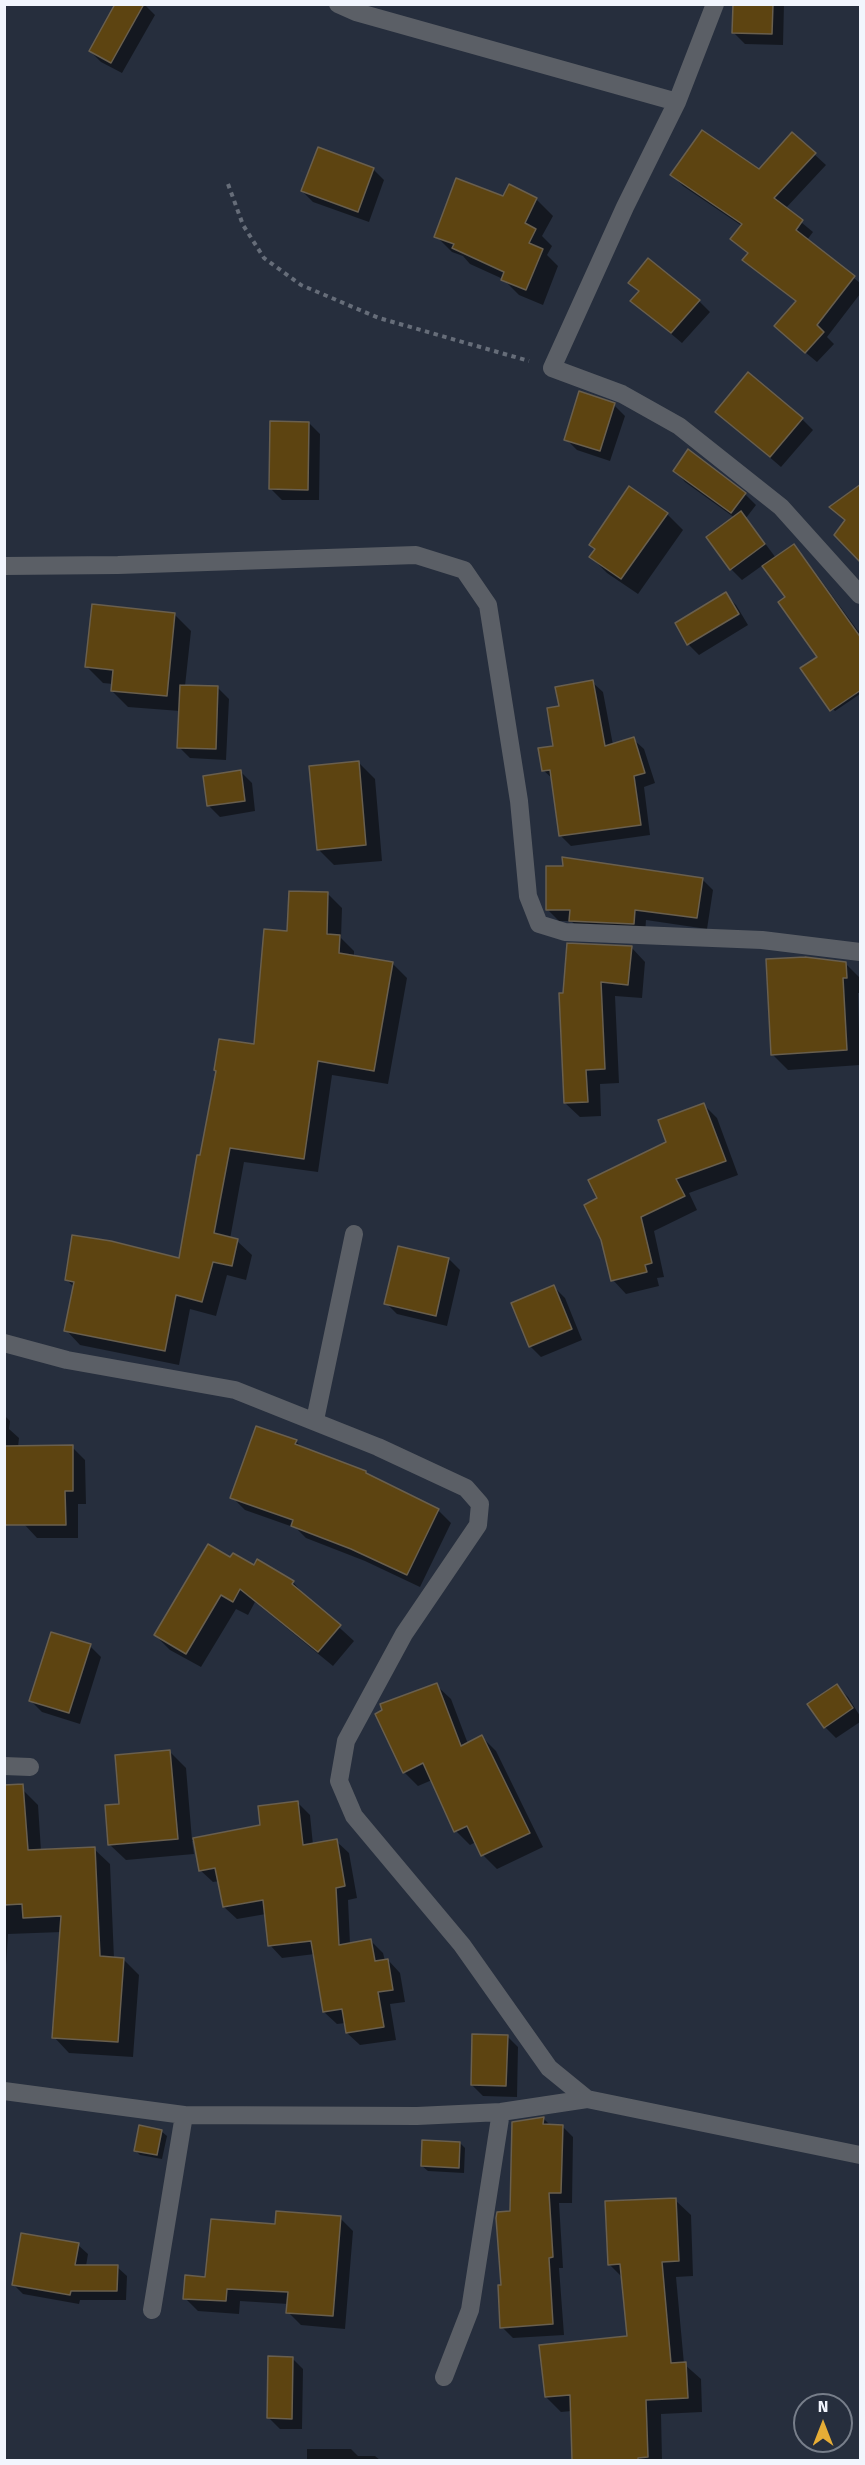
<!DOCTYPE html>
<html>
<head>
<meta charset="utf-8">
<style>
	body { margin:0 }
	#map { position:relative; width:865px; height:2465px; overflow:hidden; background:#262e3d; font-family:"Fira Sans",sans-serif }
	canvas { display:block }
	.frame { position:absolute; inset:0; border:6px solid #f1f5fd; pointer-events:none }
	.north { position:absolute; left:793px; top:2393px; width:60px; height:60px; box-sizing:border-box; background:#262e3d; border:2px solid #777e8a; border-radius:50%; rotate:0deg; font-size:16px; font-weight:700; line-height:24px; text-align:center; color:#f1f5fd }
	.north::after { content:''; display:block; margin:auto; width:21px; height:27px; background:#e6ad36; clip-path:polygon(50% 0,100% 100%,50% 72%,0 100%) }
</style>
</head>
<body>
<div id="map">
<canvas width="865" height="2465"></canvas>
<div class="frame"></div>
<div class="north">N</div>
</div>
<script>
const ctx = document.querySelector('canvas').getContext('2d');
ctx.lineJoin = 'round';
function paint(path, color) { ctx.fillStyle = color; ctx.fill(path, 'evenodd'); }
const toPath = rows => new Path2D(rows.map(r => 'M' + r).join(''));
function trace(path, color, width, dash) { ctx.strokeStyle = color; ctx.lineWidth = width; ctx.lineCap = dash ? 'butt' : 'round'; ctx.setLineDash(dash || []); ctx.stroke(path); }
const shadow = toPath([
	[117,4,144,4,155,15,122,73,101,62,90,51],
	[735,4,784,4,783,45,745,44,734,33],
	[792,134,826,165,785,209,813,232,807,240,860,283,860,294,827,337,834,344,817,362,787,337,797,302,755,270,744,259,748,254,732,239,742,226,683,186,672,175,759,171],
	[373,169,384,180,369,222,313,202,302,191],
	[510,186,537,200,553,216,542,236,552,246,547,255,558,266,543,305,519,295,503,279,470,264,463,256,452,252,436,236,504,198],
	[630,282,699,301,710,312,682,343,632,301,639,292],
	[614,405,625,416,610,461,577,450,566,439],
	[717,412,802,419,813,430,781,467],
	[309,423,320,434,319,500,282,500,271,489],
	[675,471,745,494,756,505,746,518,776,558,794,546,804,557,858,631,860,629,860,694,835,711,824,700,819,657,787,597,763,565,742,580,731,569,708,538,735,518,685,482],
	[667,514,683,530,638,594,607,573,591,557],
	[725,594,736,605,748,625,699,655,688,644],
	[174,614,191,631,185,686,218,688,229,699,226,760,190,758,179,747,180,711,128,707,112,691,113,684,103,683,87,667],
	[592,682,603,692,613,745,633,739,644,749,655,783,644,787,650,835,571,846,560,835,553,779,543,770,555,747,561,707],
	[359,763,375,779,382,861,334,865,318,849],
	[241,772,252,783,255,811,220,817,209,806],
	[702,879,713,890,707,929,646,920,645,934,582,931,571,921,559,921,548,910],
	[328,894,342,908,341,938,354,951,354,957,392,963,407,978,388,1084,332,1075,318,1172,244,1162,230,1239,237,1241,252,1255,246,1280,227,1275,216,1316,190,1309,179,1365,80,1345,66,1330,74,1287,67,1280,180,1260,202,1157,256,1046,289,933],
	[631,947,645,962,642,998,615,996,619,1083,600,1084,601,1116,580,1117,565,1103,564,994],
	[845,963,860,978,860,993,858,993,860,1065,788,1070,772,1054],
	[703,1104,717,1118,738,1175,689,1193,697,1210,654,1231,664,1277,657,1278,659,1286,626,1294,613,1280,668,1143],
	[449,1259,460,1270,447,1326,397,1314,386,1303],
	[554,1287,565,1298,582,1340,541,1357,530,1346],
	[4,1415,10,1421,9,1429,19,1438,18,1447,72,1447,85,1460,86,1504,78,1504,78,1538,37,1538,24,1524,4,1515],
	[296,1441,303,1449,369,1476,438,1510,451,1523,420,1587,365,1561,306,1538,296,1528,245,1510,232,1497],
	[231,1559,293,1582,307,1598,354,1641,333,1666,255,1602,248,1615,236,1609,201,1667,170,1650,155,1635],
	[90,1646,101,1657,80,1724,42,1712,31,1701],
	[436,1685,451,1699,468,1744,482,1737,496,1751,543,1847,497,1869,483,1855,476,1842,470,1845,456,1831,432,1780,418,1786,404,1772],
	[837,1686,848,1697,860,1716,860,1722,836,1738,825,1727],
	[170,1752,186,1768,192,1840,262,1826,297,1802,310,1815,313,1845,336,1841,349,1853,357,1898,348,1900,350,1944,371,1941,383,1953,385,1961,388,1960,400,1973,405,2002,390,2004,396,2040,360,2045,347,2033,346,2023,337,2024,324,2012,315,1954,282,1958,270,1945,266,1914,237,1919,224,1907,219,1881,213,1882,200,1870,195,1841,192,1841,194,1854,126,1860,109,1844,120,1806],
	[23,1790,38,1805,41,1851,94,1849,110,1864,114,1959,123,1959,139,1975,133,2057,69,2053,54,2037,62,1932,8,1934,4,1996,4,1791],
	[507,2036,518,2047,517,2097,483,2096,472,2085],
	[543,2118,551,2126,562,2126,573,2137,572,2203,559,2203,563,2268,559,2268,564,2335,513,2338,502,2327,502,2286],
	[161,2131,167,2136,162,2159,140,2155,135,2150],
	[460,2143,465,2148,464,2173,428,2171,422,2166],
	[675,2200,691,2215,693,2276,676,2277,684,2364,701,2379,702,2412,661,2414,662,2460,574,2460,572,2411,561,2412,546,2397,629,2337,623,2278,609,2264],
	[340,2218,353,2231,345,2329,301,2325,288,2312,288,2304,240,2301,239,2314,198,2311,185,2298,206,2278,276,2225],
	[78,2245,88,2254,86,2266,117,2267,127,2276,126,2300,80,2300,79,2304,23,2294,14,2285],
	[292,2358,303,2369,302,2429,280,2429,269,2418],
	[307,2449,351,2449,358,2456,375,2456,380,2460,307,2460]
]);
const building = toPath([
	[115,4,144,4,111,63,89,51,115,4],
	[733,4,773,4,772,34,732,33,733,4],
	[702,130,759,169,792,132,816,153,774,198,803,220,796,230,855,276,817,325,824,332,805,353,774,326,796,301,742,260,748,253,730,239,742,224,670,175,702,130],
	[318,147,374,168,358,212,301,191,318,147],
	[456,178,503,196,509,184,537,198,525,223,536,229,529,243,543,249,526,290,501,280,504,272,452,248,454,244,434,237,456,178],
	[648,258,700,300,671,333,630,301,639,291,628,283,648,258],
	[748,372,803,418,770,457,715,412,748,372],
	[579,391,615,403,600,451,564,440,579,391],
	[270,421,309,422,308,490,269,489,270,421],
	[688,449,746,493,731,513,673,471,688,449],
	[861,484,861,563,834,535,845,520,829,507,861,484],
	[629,486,668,513,621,579,589,557,595,549,589,545,629,486],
	[741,511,765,544,730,570,706,537,741,511],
	[794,544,861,638,861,690,830,711,800,668,817,657,778,602,785,597,762,566,794,544],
	[726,592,739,614,687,645,675,623,726,592],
	[92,604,175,613,167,696,111,691,113,670,85,667,92,604],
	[593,680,605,746,634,737,645,773,634,776,641,825,559,836,550,770,542,771,538,748,553,746,547,708,559,706,555,687,593,680],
	[180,685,218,686,216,749,177,748,180,685],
	[359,761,366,845,317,850,309,766,359,761],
	[241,770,245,801,207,806,203,776,241,770],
	[562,857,703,878,697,918,635,910,634,924,569,921,570,910,546,910,546,866,563,866,562,857],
	[289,891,328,892,327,934,340,935,339,953,393,962,374,1071,318,1061,304,1159,230,1148,214,1233,238,1239,232,1266,213,1262,202,1302,176,1295,165,1351,64,1331,74,1282,65,1280,72,1235,111,1241,179,1258,197,1155,200,1155,216,1071,214,1070,219,1039,254,1044,264,929,287,931,289,891],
	[567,943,632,946,628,985,601,982,605,1069,586,1070,588,1102,564,1103,559,993,563,993,567,943],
	[805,957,846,962,847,978,843,978,847,1050,771,1055,766,959,805,957],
	[704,1103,726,1161,676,1179,685,1196,641,1217,652,1263,645,1265,647,1272,611,1281,601,1240,584,1205,597,1198,588,1180,666,1142,658,1120,704,1103],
	[398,1246,449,1258,436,1316,384,1304,398,1246],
	[554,1285,572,1329,529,1347,511,1303,554,1285],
	[256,1426,297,1440,295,1444,366,1471,366,1473,439,1509,407,1575,351,1549,291,1526,293,1520,230,1498,256,1426],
	[73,1445,73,1491,65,1491,66,1525,4,1525,4,1446,73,1445],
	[208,1544,230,1557,233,1553,254,1565,257,1559,294,1581,292,1584,341,1625,318,1652,240,1589,233,1602,221,1595,186,1654,154,1635,208,1544],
	[51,1632,91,1644,69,1713,29,1701,51,1632],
	[437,1683,461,1746,482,1735,530,1833,481,1856,467,1826,454,1832,423,1763,403,1773,375,1714,382,1710,380,1704,437,1683],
	[837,1684,853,1708,824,1728,807,1704,837,1684],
	[170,1750,178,1839,108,1845,105,1805,119,1804,115,1755,170,1750],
	[23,1784,28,1850,95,1847,100,1956,124,1958,118,2042,52,2038,61,1916,23,1918,22,1904,4,1905,4,1785,23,1784],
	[298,1801,303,1845,337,1839,345,1886,336,1888,339,1945,371,1939,375,1961,388,1959,393,1990,378,1992,384,2027,346,2033,342,2009,323,2012,311,1941,268,1946,263,1900,223,1907,215,1868,199,1871,193,1838,260,1825,258,1806,298,1801],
	[472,2034,508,2035,506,2086,471,2085,472,2034],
	[544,2117,543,2124,563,2125,561,2193,549,2193,553,2257,549,2258,553,2324,500,2328,498,2285,501,2285,496,2218,497,2212,510,2211,512,2122,544,2117],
	[139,2125,162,2130,157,2155,134,2151,139,2125],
	[422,2140,460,2142,459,2168,421,2166,422,2140],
	[676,2198,679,2261,662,2262,671,2363,686,2362,688,2398,646,2400,648,2457,638,2458,638,2460,572,2460,570,2395,545,2397,539,2345,627,2336,620,2264,608,2265,605,2201,676,2198],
	[276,2211,341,2216,333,2316,286,2313,288,2292,227,2289,226,2301,183,2299,185,2275,205,2277,211,2219,275,2224,276,2211],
	[21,2233,79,2243,75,2265,118,2265,117,2291,71,2291,70,2295,12,2285,21,2233],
	[268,2356,293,2357,292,2419,267,2418,268,2356]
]);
const path = toPath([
	[228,184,243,225,264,258,301,285,379,318,529,361]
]);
const street = toPath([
	[338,4,356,12,677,102],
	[715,4,677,102,625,207,552,368,622,394,679,426,781,507,860,595],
	[4,566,118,565,416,555,464,570,488,605,519,801,528,896,539,924,565,932,762,940,860,952],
	[4,1343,67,1360,235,1390,378,1447,466,1488,480,1504,478,1525,404,1634,346,1741,339,1781,354,1816,462,1945,549,2068,587,2099,860,2155],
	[315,1420,354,1234],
	[4,1766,30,1767],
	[4,2091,184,2115,417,2116,501,2112,587,2099],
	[152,2310,184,2115],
	[444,2377,470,2310,501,2112]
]);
paint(shadow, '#0007');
paint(building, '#5d4411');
trace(building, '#695f4e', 1.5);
trace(path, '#666d79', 4, [4.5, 4.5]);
trace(street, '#5b5f66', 18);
</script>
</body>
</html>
